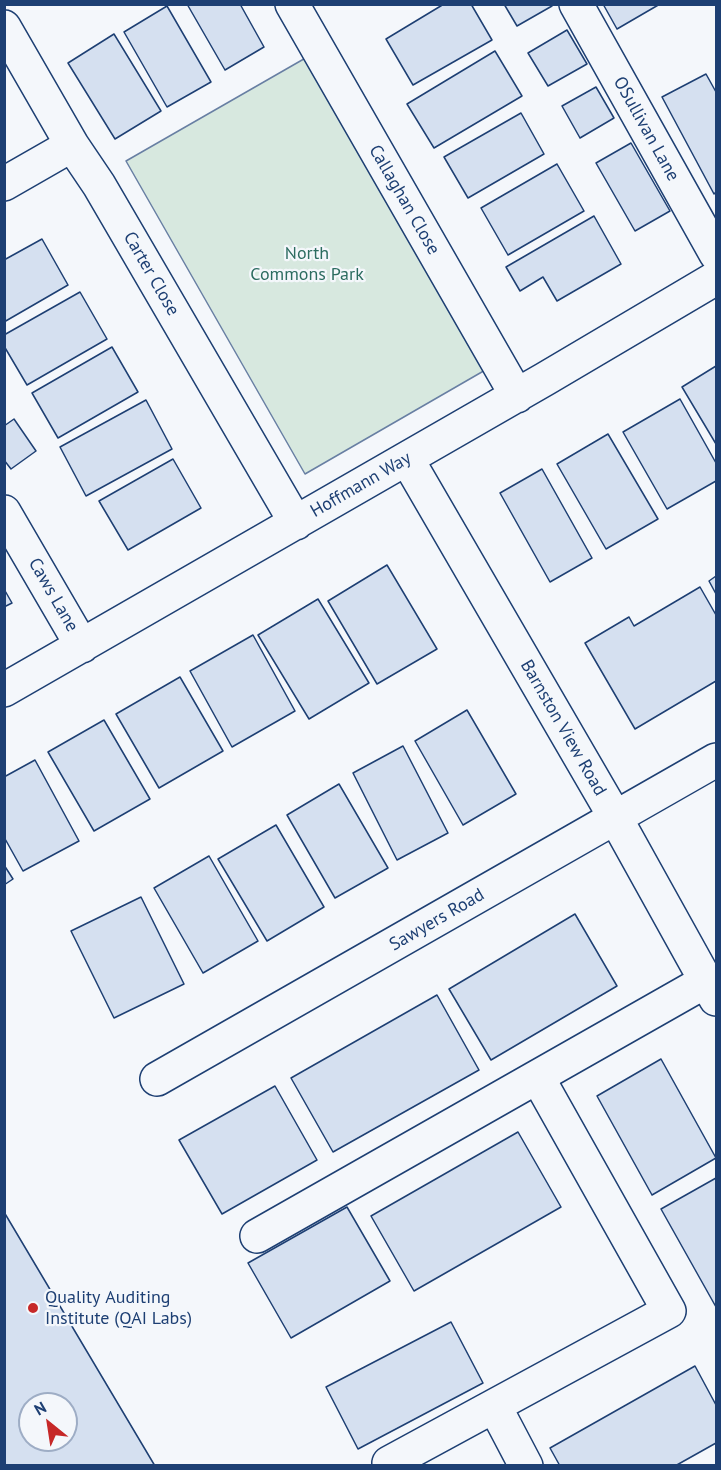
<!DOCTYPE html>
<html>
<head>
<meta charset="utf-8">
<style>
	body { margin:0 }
	#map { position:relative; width:721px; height:1470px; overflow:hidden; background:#f4f7fb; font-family:"PT Sans",sans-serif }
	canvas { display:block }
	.frame { position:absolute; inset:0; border:6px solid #1d3f73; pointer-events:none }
	.north { position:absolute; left:18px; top:1392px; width:60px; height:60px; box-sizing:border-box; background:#f4f7fb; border:2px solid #9eadc5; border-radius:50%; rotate:330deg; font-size:16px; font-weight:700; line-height:24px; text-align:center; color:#1d3f73 }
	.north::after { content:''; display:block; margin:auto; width:21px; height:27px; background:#c62828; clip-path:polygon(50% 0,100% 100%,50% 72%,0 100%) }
</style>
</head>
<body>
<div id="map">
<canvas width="721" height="1470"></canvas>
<div class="frame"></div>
<div class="north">N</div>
</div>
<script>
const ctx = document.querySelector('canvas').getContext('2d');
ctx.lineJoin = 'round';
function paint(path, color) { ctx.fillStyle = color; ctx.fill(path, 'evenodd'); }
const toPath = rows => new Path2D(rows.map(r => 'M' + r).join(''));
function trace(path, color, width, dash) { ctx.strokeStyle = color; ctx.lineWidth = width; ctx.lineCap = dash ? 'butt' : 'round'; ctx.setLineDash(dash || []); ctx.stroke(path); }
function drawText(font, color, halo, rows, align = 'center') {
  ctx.font = font + ' "PT Sans",sans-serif'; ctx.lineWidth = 4.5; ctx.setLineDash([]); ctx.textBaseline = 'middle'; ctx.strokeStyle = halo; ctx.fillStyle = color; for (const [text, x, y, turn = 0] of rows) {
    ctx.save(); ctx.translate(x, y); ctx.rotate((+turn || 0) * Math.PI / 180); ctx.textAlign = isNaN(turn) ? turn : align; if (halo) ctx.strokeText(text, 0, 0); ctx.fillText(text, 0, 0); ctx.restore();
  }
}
const green = toPath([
	[309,56,487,369,305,474,126,161,309,56]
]);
const building = toPath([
	[187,4,240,4,264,47,225,70,187,4],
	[444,4,471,4,492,40,413,85,386,39,444,4],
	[504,4,551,4,552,6,517,26,504,4],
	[603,4,660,4,617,29,603,4],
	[167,6,211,82,167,107,124,32,167,6],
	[567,30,587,64,548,86,528,53,567,30],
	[114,34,161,111,115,139,68,63,114,34],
	[495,51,522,96,434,148,407,104,495,51],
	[706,74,716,92,716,192,714,194,662,97,706,74],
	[596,87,614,118,580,138,562,106,596,87],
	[521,113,544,154,468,198,444,157,521,113],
	[631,143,670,211,635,231,596,163,631,143],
	[557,164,584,211,508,255,481,208,557,164],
	[594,216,621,264,557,301,543,277,520,291,506,267,594,216],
	[42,239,68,285,4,322,4,260,42,239],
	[80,292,107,339,27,385,4,346,4,335,80,292],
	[112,347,138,392,58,438,32,393,112,347],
	[716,366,716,444,682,387,716,366],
	[680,399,716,463,716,481,667,509,623,432,680,399],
	[146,400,172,449,86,496,60,447,146,400],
	[14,419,36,451,11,469,4,460,4,426,14,419],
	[608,434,658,519,606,549,557,464,608,434],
	[173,459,201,508,128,550,99,501,173,459],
	[542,469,592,558,550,582,500,493,542,469],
	[387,565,437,649,377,684,328,601,387,565],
	[716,576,716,594,709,581,716,576],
	[700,587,716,615,716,681,635,729,585,643,629,617,634,626,700,587],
	[4,589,12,603,4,607,4,589],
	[318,599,369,683,309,719,258,635,318,599],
	[253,635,295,711,232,747,190,671,253,635],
	[180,677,223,751,159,788,116,714,180,677],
	[467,710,516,794,463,825,415,741,467,710],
	[104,720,150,799,94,831,48,752,104,720],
	[403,746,448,833,397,860,353,773,403,746],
	[35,760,79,841,23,871,4,837,4,777,35,760],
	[339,784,388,868,335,898,287,815,339,784],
	[276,825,324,907,267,941,218,859,276,825],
	[209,856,258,941,203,973,154,888,209,856],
	[4,865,13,879,4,885,4,865],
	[141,897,184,984,114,1018,71,931,141,897],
	[575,914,617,986,491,1060,449,989,575,914],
	[437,995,479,1070,333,1152,291,1078,437,995],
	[661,1059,716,1158,652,1195,597,1096,661,1059],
	[275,1086,317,1160,222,1214,179,1140,275,1086],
	[518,1132,561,1207,414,1291,371,1216,518,1132],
	[716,1178,716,1307,661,1209,716,1178],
	[347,1207,390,1281,291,1338,248,1263,347,1207],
	[4,1212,155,1466,4,1466,4,1212],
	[30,1404,66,1404,66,1440,30,1440,30,1404],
	[451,1322,483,1383,358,1449,326,1387,451,1322],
	[695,1366,716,1405,716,1443,675,1466,560,1466,550,1448,695,1366]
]);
const minor = toPath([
	[292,4,517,396],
	[576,4,716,254],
	[4,27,72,145,99,185,296,523],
	[4,184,72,145],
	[407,459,615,817,716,999],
	[4,512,82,646],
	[4,690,545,379,716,278],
	[157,1079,716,760],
	[257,1236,706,981],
	[495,1407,526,1466],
	[389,1463,669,1311,538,1078]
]);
const markers = [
	[33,1308,6,"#c62828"]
];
const streetNames = [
	["OSullivan Lane",646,129,61],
	["Callaghan Close",404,200,60],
	["Carter Close",151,274,60],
	["Hoffmann Way",361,485,-30],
	["Caws Lane",53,595,60],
	["Barnston View Road",563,728,60],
	["Sawyers Road",437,920,-30]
];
const parkNames = [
	["North",307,254],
	["Commons Park",307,275]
];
const poiNames = [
	["Quality Auditing",45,1298],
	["Institute (QAI Labs)",45,1319]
];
paint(green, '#d7e8df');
trace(green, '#687fa3', 1.5);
paint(building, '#d5e0f0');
trace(building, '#1d3f73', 1.5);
trace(minor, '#1d3f73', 36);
trace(minor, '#f4f7fb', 33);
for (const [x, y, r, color] of markers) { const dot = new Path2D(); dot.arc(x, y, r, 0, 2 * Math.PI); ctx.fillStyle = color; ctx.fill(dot); trace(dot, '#f4f7fb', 2); }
drawText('18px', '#1d3f73', '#f4f7fb', streetNames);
drawText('18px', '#2c6c60', '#f4f7fb', parkNames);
drawText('18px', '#1d3f73', '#f4f7fb', poiNames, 'left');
</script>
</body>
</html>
